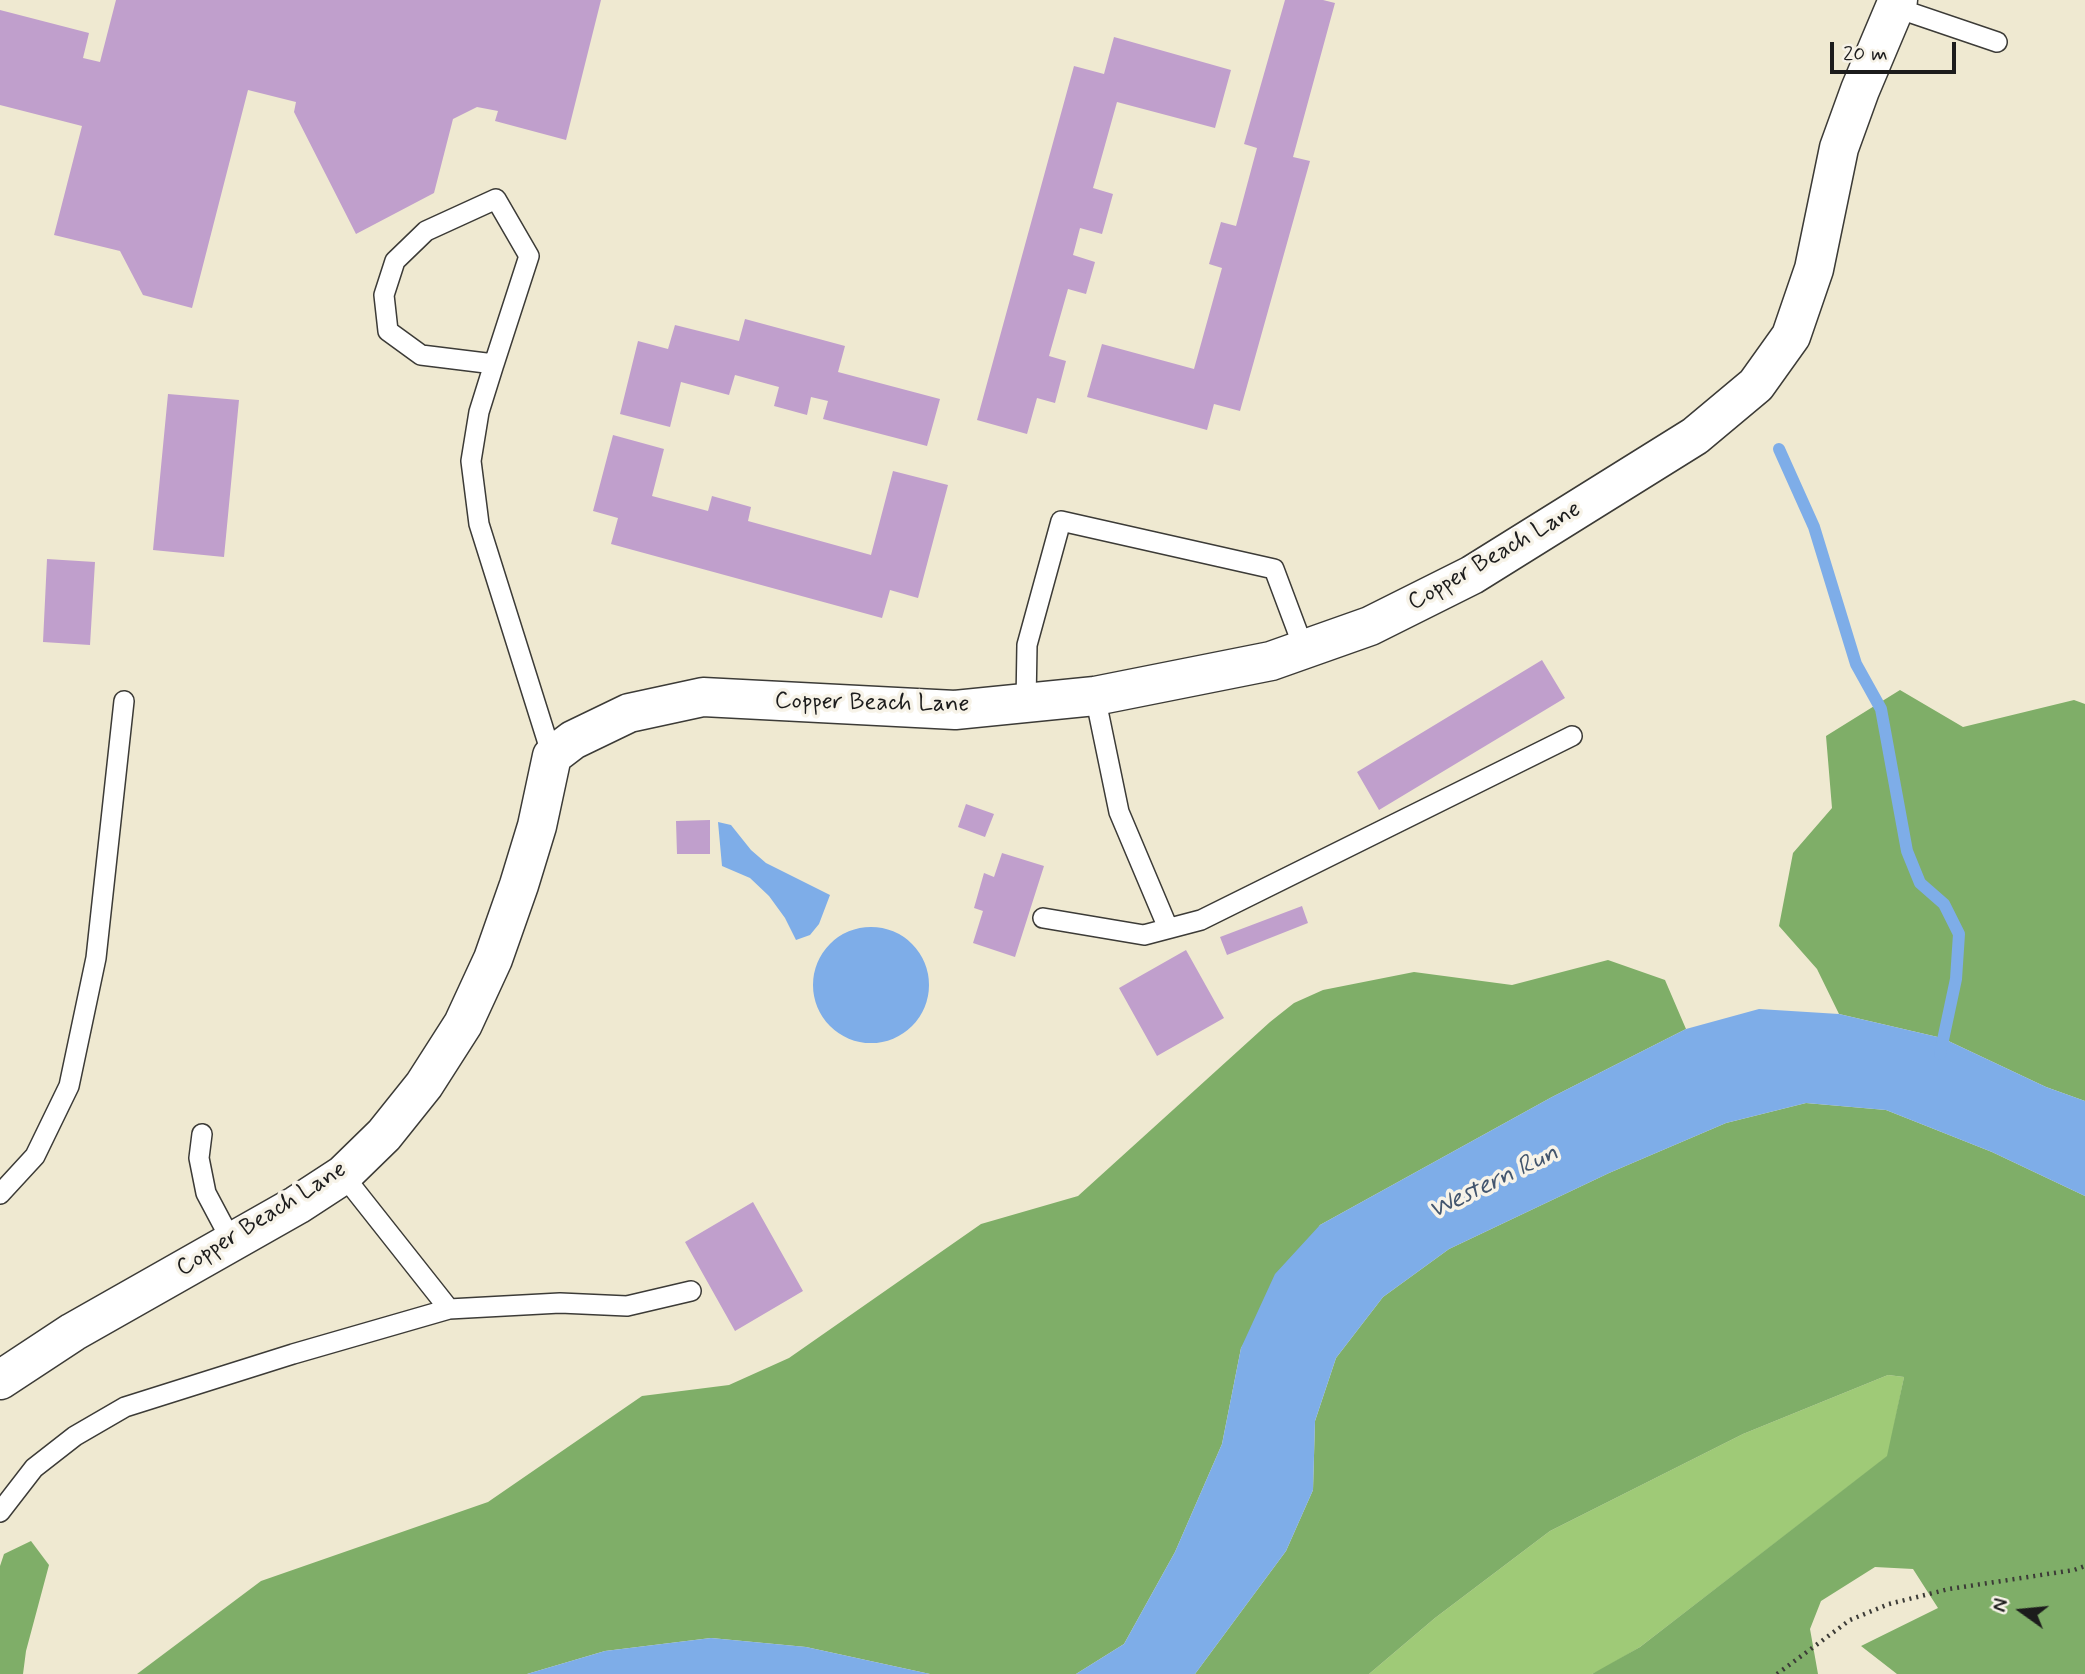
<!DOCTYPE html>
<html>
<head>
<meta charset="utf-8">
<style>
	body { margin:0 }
	#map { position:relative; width:2085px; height:1674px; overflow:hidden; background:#efe9d1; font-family:Mynerve,sans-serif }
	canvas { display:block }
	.north { position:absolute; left:1987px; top:1576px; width:70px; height:70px; -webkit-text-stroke:5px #f7f3e8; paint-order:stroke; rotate:285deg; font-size:19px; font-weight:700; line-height:28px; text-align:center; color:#1c1c1c }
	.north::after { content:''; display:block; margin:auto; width:24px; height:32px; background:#1c1c1c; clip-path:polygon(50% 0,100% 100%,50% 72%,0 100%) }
	.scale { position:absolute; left:1830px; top:42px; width:126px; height:32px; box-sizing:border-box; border:4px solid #1c1c1c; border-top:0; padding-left:9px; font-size:21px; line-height:24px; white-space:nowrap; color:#1c1c1c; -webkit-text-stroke:5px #f7f3e8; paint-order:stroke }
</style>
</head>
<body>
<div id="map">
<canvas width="2085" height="1674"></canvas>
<div class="north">N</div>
<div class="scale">20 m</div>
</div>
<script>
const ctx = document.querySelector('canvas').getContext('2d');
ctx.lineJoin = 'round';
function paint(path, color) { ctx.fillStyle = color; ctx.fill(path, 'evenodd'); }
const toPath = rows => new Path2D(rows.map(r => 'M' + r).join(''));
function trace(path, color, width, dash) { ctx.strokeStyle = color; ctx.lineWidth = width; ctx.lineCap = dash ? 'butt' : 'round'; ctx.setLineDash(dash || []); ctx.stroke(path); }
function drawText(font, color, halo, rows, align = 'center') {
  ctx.font = font + ' Mynerve,sans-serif'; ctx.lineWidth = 7; ctx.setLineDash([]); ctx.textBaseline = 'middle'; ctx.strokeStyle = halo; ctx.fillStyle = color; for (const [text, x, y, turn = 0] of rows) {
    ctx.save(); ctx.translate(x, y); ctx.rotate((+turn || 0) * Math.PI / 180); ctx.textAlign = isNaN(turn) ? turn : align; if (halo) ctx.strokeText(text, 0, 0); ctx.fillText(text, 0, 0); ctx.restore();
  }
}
const green = toPath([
	[1888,1375,1904,1377,1888,1456,1640,1647,1601,1670,1592,1674,1369,1674,1435,1618,1550,1531,1743,1434]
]);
const forest = toPath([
	[1900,690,1963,727,2074,700,2085,704,2085,1101,2046,1087,1942,1038,1839,1014,1817,969,1779,926,1793,853,1832,808,1826,736],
	[1608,960,1665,980,1686,1029,1552,1097,1320,1225,1241,1348,1222,1444,1175,1552,1124,1644,1076,1674,930,1674,806,1647,711,1638,605,1651,527,1674,137,1674,261,1581,488,1502,642,1396,729,1385,789,1358,981,1224,1078,1196,1270,1022,1294,1003,1323,990,1414,972,1512,985],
	[1806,1103,1886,1110,1992,1152,2085,1196,2085,1674,1897,1674,1861,1646,1938,1608,1913,1569,1875,1567,1821,1601,1810,1629,1818,1674,1592,1674,1640,1647,1887,1456,1904,1377,1888,1375,1743,1434,1550,1531,1435,1618,1369,1674,1195,1674,1286,1551,1313,1490,1315,1421,1336,1358,1383,1297,1449,1249,1609,1173,1726,1123],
	[31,1541,49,1565,26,1651,23,1674,0,1674,0,1566,4,1554]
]);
const water = toPath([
	[718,822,731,825,751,850,766,863,830,895,819,924,810,935,796,940,785,918,769,896,750,878,722,866],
	'813 985a58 58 0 1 1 116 0a58 58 0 1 1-116 0Z',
	[1759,1009,1839,1014,1942,1038,2046,1087,2085,1101,2085,1196,1992,1152,1886,1110,1806,1103,1726,1123,1609,1173,1449,1249,1383,1297,1336,1358,1315,1421,1313,1490,1286,1551,1195,1674,1076,1674,1124,1644,1175,1552,1222,1444,1241,1348,1275,1274,1320,1225,1552,1097,1686,1029],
	[711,1638,806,1647,930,1674,527,1674,605,1651]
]);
const stream = toPath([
	[1779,449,1814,527,1856,664,1881,709,1907,851,1920,883,1944,904,1959,934,1956,979,1940,1054]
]);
const building = toPath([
	[116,0,601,0,566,140,495,121,498,111,477,107,453,119,434,193,356,234,294,112,296,102,248,90,192,308,143,295,120,251,54,235,82,126,0,105,0,10,89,33,83,58,100,62],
	[1285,0,1323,0,1335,3,1293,157,1310,161,1240,411,1214,404,1207,430,1087,397,1102,344,1194,369,1222,268,1209,264,1221,222,1236,226,1257,148,1244,144],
	[1114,37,1231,70,1215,128,1117,102,1093,188,1113,194,1102,234,1080,228,1073,255,1095,262,1086,294,1068,289,1049,356,1066,361,1055,403,1037,398,1027,434,977,420,1074,66,1104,74],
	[745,319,845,346,838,372,940,399,927,446,823,419,828,401,811,397,807,415,774,406,779,387,735,375,729,395,681,382,670,427,620,414,638,341,668,349,675,325,739,341],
	[168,394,239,400,224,557,153,550],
	[613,435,664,449,652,496,708,511,712,496,751,507,748,521,871,555,893,471,948,485,918,598,890,590,882,618,611,544,618,518,593,511],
	[47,559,95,562,90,645,43,642],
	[1542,660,1565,698,1379,810,1357,772],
	[966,804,994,814,985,837,958,827],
	[710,820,710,854,677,854,676,821],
	[1002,853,1044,866,1015,957,973,943,983,911,974,908,984,873,994,877],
	[1302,906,1308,923,1227,955,1220,937],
	[1186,950,1224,1018,1157,1056,1119,988],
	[753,1202,803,1291,735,1331,685,1242]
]);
const path = toPath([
	[1777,1674,1850,1620,1889,1604,1949,1589,2074,1570,2085,1566]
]);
const service = toPath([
	[1894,7,1997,42],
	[494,364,529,256,496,199,426,231,395,261,384,295,388,331,421,355,494,364,479,412,471,461,479,524,552,756],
	[1095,696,1119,812,1168,928],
	[1026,703,1027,645,1061,521,1274,569,1304,649],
	[1043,918,1144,935,1201,920,1572,736],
	[202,1134,199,1158,206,1193,232,1242],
	[343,1175,449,1309],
	[0,1194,35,1156,69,1086,96,958,124,701],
	[0,1512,34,1468,75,1436,125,1407,293,1354,449,1309,560,1303,627,1306,691,1291]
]);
const minor = toPath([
	[0,1380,73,1332,297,1205,343,1175,384,1135,424,1085,463,1024,493,959,519,885,537,826,552,756,573,740,629,713,703,697,955,710,1095,696,1271,661,1370,626,1472,575,1695,436,1756,385,1791,336,1814,269,1839,148,1860,90,1898,0]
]);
const streetNames = [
	["Copper Beach Lane",1495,557,-30],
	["Copper Beach Lane",872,704,1],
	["Copper Beach Lane",262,1220,-32]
];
const waterNames = [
	["Western Run",1494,1183,-26]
];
paint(green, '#9fca77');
paint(forest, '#7fae68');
paint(water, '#7eade8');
trace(stream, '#7eade8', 12);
paint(building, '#c09fcc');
trace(service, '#3c3b37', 22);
trace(minor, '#3c3b37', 41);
trace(path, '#3c3b37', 4.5, [2, 5]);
trace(service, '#fff', 19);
trace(minor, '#fff', 38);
drawText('24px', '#1c1c1c', '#f7f3e8', streetNames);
drawText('italic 26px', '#43566e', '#f7f3e8', waterNames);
</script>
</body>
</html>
